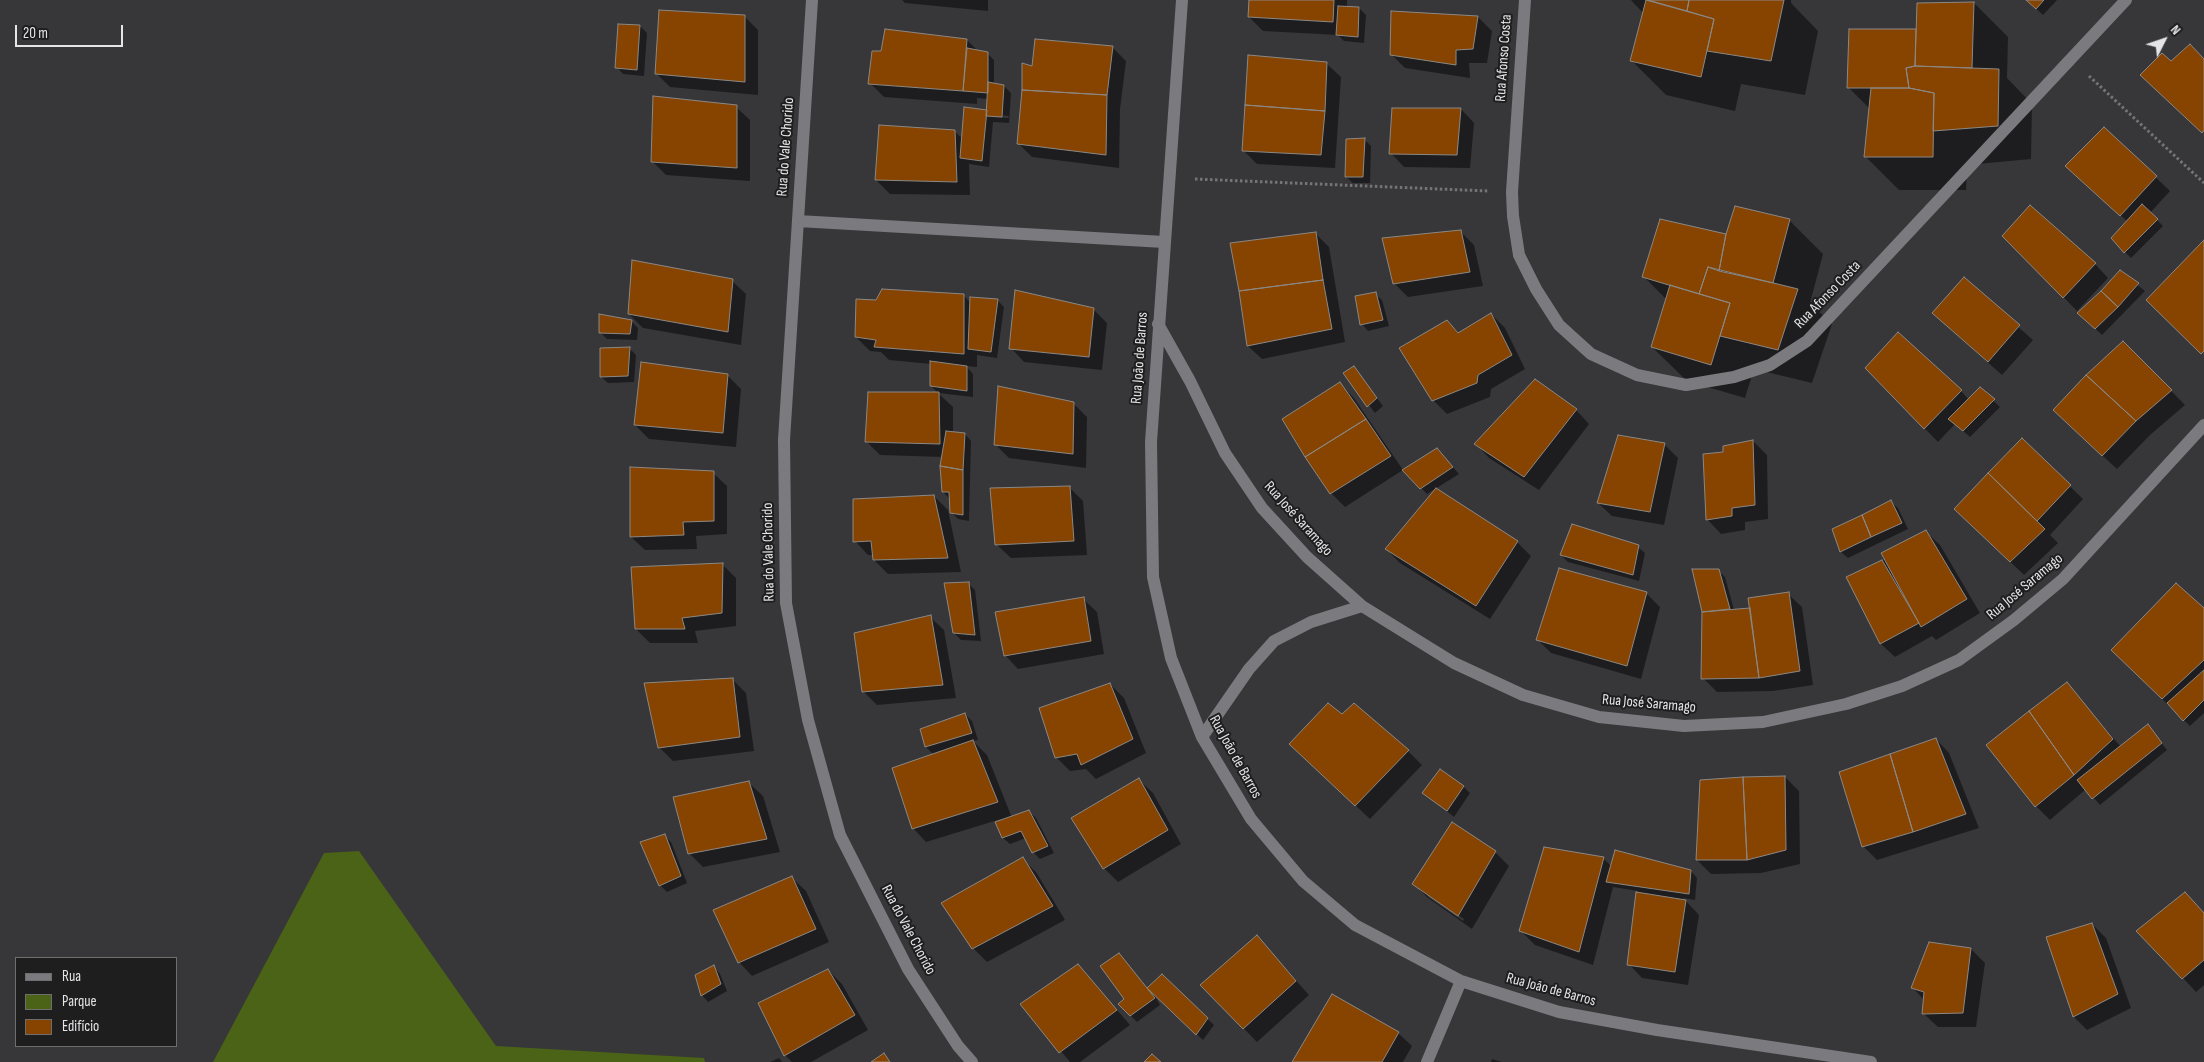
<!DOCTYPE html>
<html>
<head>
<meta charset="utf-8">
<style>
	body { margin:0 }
	#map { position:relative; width:2204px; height:1062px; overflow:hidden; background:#373639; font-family:"Sofia Sans Condensed",sans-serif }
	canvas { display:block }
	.legend { position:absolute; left:15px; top:957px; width:162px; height:90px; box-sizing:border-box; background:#1e1e1f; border:1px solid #6e6e6f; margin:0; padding:6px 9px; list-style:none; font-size:15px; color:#e5e5e7 }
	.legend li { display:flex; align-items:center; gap:10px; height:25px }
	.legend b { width:25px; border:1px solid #6e6e6f }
	.north { position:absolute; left:2139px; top:15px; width:50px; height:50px; -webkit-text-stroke:4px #1e1e1f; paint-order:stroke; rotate:49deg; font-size:14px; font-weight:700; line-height:20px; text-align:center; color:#e5e5e7 }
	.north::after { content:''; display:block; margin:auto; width:18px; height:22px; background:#e5e5e7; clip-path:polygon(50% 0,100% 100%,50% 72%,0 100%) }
	.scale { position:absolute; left:15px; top:25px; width:108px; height:22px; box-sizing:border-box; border:2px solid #e5e5e7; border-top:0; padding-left:6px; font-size:15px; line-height:18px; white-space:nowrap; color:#e5e5e7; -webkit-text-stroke:4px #1e1e1f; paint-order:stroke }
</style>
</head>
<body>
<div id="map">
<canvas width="2204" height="1062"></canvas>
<ul class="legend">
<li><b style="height:6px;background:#7b7a7e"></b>Rua</li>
<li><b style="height:14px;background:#4a6316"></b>Parque</li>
<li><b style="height:14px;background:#874400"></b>Edifício</li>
</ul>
<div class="north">N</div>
<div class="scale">20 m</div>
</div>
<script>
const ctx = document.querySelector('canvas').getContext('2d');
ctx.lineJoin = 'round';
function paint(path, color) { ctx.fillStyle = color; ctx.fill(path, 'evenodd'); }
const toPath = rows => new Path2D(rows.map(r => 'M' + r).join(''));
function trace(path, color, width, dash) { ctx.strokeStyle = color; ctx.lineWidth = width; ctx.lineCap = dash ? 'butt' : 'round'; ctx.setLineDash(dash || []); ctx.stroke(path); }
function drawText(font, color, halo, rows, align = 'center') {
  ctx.font = font + ' "Sofia Sans Condensed",sans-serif'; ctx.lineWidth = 4; ctx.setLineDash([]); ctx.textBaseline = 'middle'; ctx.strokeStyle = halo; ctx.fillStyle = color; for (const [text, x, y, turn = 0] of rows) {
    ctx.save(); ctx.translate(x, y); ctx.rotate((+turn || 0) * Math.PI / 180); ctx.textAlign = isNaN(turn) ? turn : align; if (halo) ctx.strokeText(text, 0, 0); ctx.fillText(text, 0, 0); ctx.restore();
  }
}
const green = toPath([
	[359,851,496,1046,704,1058,705,1062,213,1062,324,853]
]);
const shadow = toPath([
	[902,0,988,0,988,11,905,3],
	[1251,0,1347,0,1347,7,1359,8,1366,15,1364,43,1344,41,1338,35,1263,31,1249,17],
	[1631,0,1791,0,1791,3,1818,31,1805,95,1741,84,1735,111,1666,95,1632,61,1644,14],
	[2027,0,2057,0,2043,15],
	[1974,3,2008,37,2007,78,2032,104,2031,159,1967,165,1966,190,1899,190,1865,156,1870,109,1848,87,1851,30,1917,31,1918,4],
	[744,16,758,30,758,95,670,87,656,73],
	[1478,17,1492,31,1487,63,1469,63,1470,78,1405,68,1391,54],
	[619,25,640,26,647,33,644,76,623,74,617,67],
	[967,40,978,51,987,53,994,60,994,84,1004,86,1011,93,1009,123,993,122,989,167,969,164,970,195,890,194,876,180,954,131,963,139,988,111,988,99,977,98,977,104,884,97,870,83],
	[993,115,1009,116,1008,118,993,117],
	[1112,47,1126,61,1120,109,1119,168,1032,157,1019,144,1034,67],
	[1327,64,1341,77,1335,168,1257,164,1243,150],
	[736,107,750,120,750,181,666,175,652,161],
	[1461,109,1474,123,1470,168,1404,167,1391,153],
	[2104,128,2170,191,2150,213,2163,226,2131,258,2125,252,2128,222,2080,179],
	[1364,139,1371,146,1370,183,1353,183,1346,177],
	[1789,220,1823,254,1810,303,1832,324,1812,383,1754,369,1745,398,1687,381,1652,347,1667,300,1643,276,1727,235],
	[1460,231,1474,245,1483,286,1408,297,1394,283],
	[1315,233,1329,247,1345,342,1262,359,1248,346],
	[2004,236,2095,264,2108,278,2077,311],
	[2120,272,2145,291,2102,335,2079,313],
	[1964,279,2033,340,2002,375,1948,327],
	[732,281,746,294,741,345,643,328,629,314],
	[1375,294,1382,300,1389,326,1368,331,1362,324],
	[963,295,971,303,997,300,1004,307,997,358,977,355,977,367,966,366,973,374,973,397,938,393,931,386,931,364,889,360,881,352,870,351,856,337,877,302],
	[1093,309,1107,323,1102,370,1024,362,1011,348],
	[1491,314,1505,328,1525,369,1491,389,1490,397,1447,414,1433,400,1447,321,1459,333],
	[631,321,638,328,637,340,607,339,600,332],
	[2123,342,2185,405,2150,435,2117,469,2068,424],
	[629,348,636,355,634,382,608,383,601,377],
	[1354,368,1383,406,1375,413,1345,374],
	[1866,368,1961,391,1969,400,1980,388,2000,407,1970,437,1955,424,1938,442],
	[727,375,741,389,736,447,649,439,635,425],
	[1340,384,1354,398,1403,470,1345,507,1331,493,1284,420],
	[939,394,953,407,953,433,965,434,971,441,969,521,958,519,951,512,950,499,943,492,943,457,880,455,866,441],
	[1073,403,1087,417,1086,468,1009,458,995,444],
	[1576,410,1589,424,1539,490,1489,458,1476,444],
	[2022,440,2083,499,2050,535,2058,543,2024,575,1956,509],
	[1753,441,1767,455,1768,519,1745,522,1745,530,1721,534,1708,520,1705,455,1724,454,1724,447],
	[1664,444,1678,458,1664,525,1612,516,1598,503],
	[1443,456,1459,474,1427,494,1404,471],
	[713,473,727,486,727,534,696,536,697,549,645,550,631,537],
	[1069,487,1083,501,1087,555,1011,558,997,545],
	[934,496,948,510,961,572,888,574,874,560,874,555,868,555,855,541],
	[1891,502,1898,508,1908,529,1848,558,1841,552,1833,529],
	[1926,532,1940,545,1980,613,1936,640,1932,636,1895,657,1881,644,1848,578,1884,560,1882,554],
	[1517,542,1531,556,1490,619,1400,563,1386,549],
	[1638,547,1645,553,1639,581,1568,562,1561,555],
	[723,565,736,578,736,626,695,631,698,643,650,643,636,629],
	[1718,570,1725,577,1734,610,1751,609,1788,594,1802,607,1813,685,1773,691,1717,692,1703,678,1703,612],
	[968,583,975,590,981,641,961,640,954,633],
	[1646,593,1660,607,1641,679,1551,653,1538,640],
	[1083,599,1097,612,1104,654,1018,669,1005,655],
	[2204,609,2204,713,2190,726,2126,664],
	[930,617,944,630,956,698,877,705,863,691],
	[732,679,746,693,754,751,673,761,659,747],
	[1110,684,1124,698,1146,753,1096,779,1086,769,1070,771,1056,757],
	[2067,684,2121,747,2148,726,2167,750,2100,805,2086,789,2050,820,2036,806,1988,745],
	[965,714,972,721,978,740,973,741,987,755,1012,818,1029,811,1036,818,1054,853,1040,859,1033,852,1026,838,1010,844,1003,838,1001,819,926,842,913,828,934,755,926,747,922,730],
	[1342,716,1408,751,1422,765,1370,819,1305,758],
	[1936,739,1949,753,1979,828,1877,860,1863,846],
	[1785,777,1799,791,1800,864,1761,873,1711,874,1697,860],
	[1139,780,1153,793,1181,844,1118,882,1104,868],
	[749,783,763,796,780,852,703,867,689,853],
	[1463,786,1470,793,1454,817,1424,792],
	[664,835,671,842,687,883,667,892,660,885],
	[1495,852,1509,866,1472,929,1428,898,1414,884],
	[1428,894,1464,919,1463,921,1428,897],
	[1603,858,1612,867,1691,871,1697,878,1695,900,1683,898,1699,915,1688,985,1642,978,1629,964,1638,891,1613,887,1593,965,1535,945,1521,931],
	[1022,859,1036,872,1065,920,987,962,973,948],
	[792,878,806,891,829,942,752,976,739,962],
	[2185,893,2204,913,2204,985,2196,992,2183,978],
	[2092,924,2106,938,2131,1008,2087,1030,2074,1017,2047,938],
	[1257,937,1309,995,1257,1042,1202,986],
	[1930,943,1971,949,1985,963,1976,1027,1938,1027,1924,1014,1924,1000,1912,987],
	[1119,955,1148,989,1162,976,1214,1025,1203,1040,1154,994,1160,1005,1137,1022,1119,1004,1125,999],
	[1078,965,1130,1025,1080,1062,1070,1062,1022,1004],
	[714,967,720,974,727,991,708,1002,702,995],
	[828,970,842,984,868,1030,811,1062,792,1062,785,1055],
	[1398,1033,1412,1046,1403,1062,1294,1062],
	[779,1058,782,1062,770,1062],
	[1492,1059,1502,1062,1491,1062]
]);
const building = toPath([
	[1249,0,1334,0,1333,22,1248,17,1249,0],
	[1646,0,1714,19,1701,77,1630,61,1646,0],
	[1648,0,1689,0,1687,11,1648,0],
	[1689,0,1784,0,1771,61,1707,51,1714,19,1687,11,1689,0],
	[2026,0,2044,0,2036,9,2026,0],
	[1974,2,1972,68,1915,66,1917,3,1974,2],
	[1338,6,1359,7,1358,37,1336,35,1338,6],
	[659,10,745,15,745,82,655,74,659,10],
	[1391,11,1478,16,1473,49,1456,50,1456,65,1390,55,1391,11],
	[618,24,640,25,637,70,615,68,618,24],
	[885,29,967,39,963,91,868,84,872,51,881,51,885,29],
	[1849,29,1916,29,1915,66,1906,68,1909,88,1847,88,1849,29],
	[1035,39,1113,46,1107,95,1022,90,1022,63,1032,66,1035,39],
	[2190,44,2204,59,2204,130,2202,133,2140,75,2162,53,2171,61,2190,44],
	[967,48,988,52,988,93,963,91,967,48],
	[1248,55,1327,62,1325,111,1245,105,1248,55],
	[1915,66,1999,69,1998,126,1933,131,1934,93,1909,88,1906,68,1915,66],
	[988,82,1004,85,1002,117,986,116,988,82],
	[1871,88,1909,88,1934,93,1933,157,1864,157,1871,88],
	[1022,90,1107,95,1106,155,1017,144,1022,90],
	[653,96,737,105,737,168,651,162,653,96],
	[1245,105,1325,111,1321,155,1242,151,1245,105],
	[964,107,987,110,982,161,960,158,964,107],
	[1392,108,1461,108,1457,155,1389,154,1392,108],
	[879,125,955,130,957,182,875,180,879,125],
	[2104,127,2157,176,2120,216,2065,166,2104,127],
	[1365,138,1363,177,1345,177,1346,139,1365,138],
	[2142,204,2158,219,2124,253,2111,238,2142,204],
	[2030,205,2096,263,2063,298,2002,236,2030,205],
	[1735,206,1790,219,1773,283,1719,271,1726,234,1735,206],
	[1660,219,1726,234,1719,271,1708,267,1699,294,1642,277,1660,219],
	[1461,230,1470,272,1393,284,1382,238,1461,230],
	[1316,232,1323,280,1239,291,1230,243,1316,232],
	[2204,240,2204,351,2201,354,2146,300,2204,240],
	[632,260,733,279,728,332,628,314,632,260],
	[1708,267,1798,289,1778,350,1720,336,1730,303,1699,294,1708,267],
	[2120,270,2139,283,2118,307,2101,291,2120,270],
	[1964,277,2020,325,1988,362,1932,313,1964,277],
	[1323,280,1332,329,1247,346,1239,291,1323,280],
	[1670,285,1730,303,1711,365,1651,347,1670,285],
	[882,289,964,294,964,354,874,347,876,340,855,337,856,299,876,300,882,289],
	[1015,290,1094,308,1089,357,1009,349,1015,290],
	[2101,291,2118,307,2095,329,2077,313,2101,291],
	[1376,292,1383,320,1360,325,1355,296,1376,292],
	[970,297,998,299,991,352,968,349,970,297],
	[1491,313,1512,355,1478,375,1477,383,1432,401,1399,348,1447,320,1458,333,1491,313],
	[599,314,632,320,630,334,599,333,599,314],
	[1898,332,1962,390,1924,429,1865,368,1898,332],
	[2123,341,2172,390,2136,421,2086,375,2123,341],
	[630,347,628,376,600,377,600,348,630,347],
	[930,361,967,366,967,391,930,386,930,361],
	[641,362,728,374,723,433,634,425,641,362],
	[1354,366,1377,398,1367,407,1343,373,1354,366],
	[2086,375,2136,421,2102,456,2053,410,2086,375],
	[1535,379,1577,409,1524,477,1474,444,1535,379],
	[1340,382,1366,419,1305,457,1282,419,1340,382],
	[998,386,1074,402,1073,454,994,445,998,386],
	[1980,387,1995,399,1963,431,1948,419,1980,387],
	[868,392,939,392,940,444,865,442,868,392],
	[1366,419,1391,456,1330,494,1305,457,1366,419],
	[946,431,965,433,963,470,940,466,946,431],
	[1618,435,1665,443,1650,512,1597,503,1618,435],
	[2022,438,2071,485,2037,521,1988,473,2022,438],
	[1753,440,1755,505,1732,508,1732,516,1706,520,1703,454,1723,452,1723,446,1753,440],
	[1437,448,1453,467,1420,489,1402,470,1437,448],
	[940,466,963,470,963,515,950,513,949,492,942,492,940,466],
	[630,467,714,471,714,521,683,522,684,535,630,537,630,467],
	[1988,473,2045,529,2010,562,1954,509,1988,473],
	[1070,486,1074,541,995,545,990,488,1070,486],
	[1436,488,1518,541,1476,606,1385,549,1436,488],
	[934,495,948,558,873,560,871,541,853,542,853,499,934,495],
	[1891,500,1902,523,1871,537,1862,515,1891,500],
	[1862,515,1871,537,1840,552,1832,529,1862,515],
	[1572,524,1639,545,1633,575,1560,555,1572,524],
	[1926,530,1967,599,1921,627,1881,553,1926,530],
	[1882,560,1919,623,1880,644,1846,577,1882,560],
	[723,563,722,613,682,618,685,629,635,629,631,567,723,563],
	[1559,568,1647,592,1627,666,1536,640,1559,568],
	[1692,569,1719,569,1730,609,1702,612,1692,569],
	[969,582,975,635,953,633,944,583,969,582],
	[2176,583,2204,608,2204,660,2162,699,2111,650,2176,583],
	[1789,592,1800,671,1759,678,1748,598,1789,592],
	[1084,597,1091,641,1004,656,995,612,1084,597],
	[1750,608,1759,678,1701,679,1702,612,1750,608],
	[931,615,943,685,862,692,854,633,931,615],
	[2204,670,2204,700,2183,721,2167,703,2204,670],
	[733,678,740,737,658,748,644,683,733,678],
	[2067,682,2113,739,2074,775,2029,711,2067,682],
	[1110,683,1133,739,1081,765,1077,754,1055,758,1039,708,1110,683],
	[1328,703,1342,714,1354,703,1409,750,1355,806,1289,744,1328,703],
	[2029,711,2074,775,2035,807,1986,745,2029,711],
	[965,713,972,733,925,747,920,729,965,713],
	[2148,724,2162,743,2092,799,2077,780,2148,724],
	[1936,738,1966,814,1913,832,1890,754,1936,738],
	[973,740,998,802,912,829,892,768,973,740],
	[1890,754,1913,832,1862,847,1839,772,1890,754],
	[1440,769,1464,786,1447,811,1422,793,1440,769],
	[1785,776,1786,850,1747,860,1743,777,1785,776],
	[1743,777,1747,860,1696,860,1700,780,1743,777],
	[1139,778,1168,830,1103,869,1071,818,1139,778],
	[749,781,767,839,688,854,673,797,749,781],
	[1029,810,1048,846,1032,853,1021,831,1002,838,995,822,1029,810],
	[1452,822,1496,851,1458,916,1412,884,1452,822],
	[665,834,681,876,659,886,640,842,665,834],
	[1544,847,1604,857,1579,952,1519,931,1544,847],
	[1615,850,1691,870,1689,894,1606,882,1615,850],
	[1023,857,1053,906,972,949,941,903,1023,857],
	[792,876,816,929,738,963,713,910,792,876],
	[1636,892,1686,900,1675,972,1627,965,1636,892],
	[2185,892,2204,913,2204,960,2182,979,2136,931,2185,892],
	[2092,923,2118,994,2073,1017,2046,937,2092,923],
	[1257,935,1296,981,1243,1029,1200,985,1257,935],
	[1929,942,1971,948,1963,1013,1922,1014,1924,992,1911,988,1929,942],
	[1119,953,1155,998,1130,1016,1118,1004,1124,999,1100,966,1119,953],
	[1078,964,1117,1010,1059,1053,1020,1004,1078,964],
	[714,965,721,984,701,996,695,975,714,965],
	[828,969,855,1015,784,1056,758,1003,828,969],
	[1162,974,1208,1018,1196,1035,1147,988,1162,974],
	[1332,994,1399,1032,1382,1062,1292,1062,1332,994],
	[884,1053,890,1062,871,1062,884,1053],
	[1152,1054,1161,1062,1144,1062,1152,1054]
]);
const path = toPath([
	[2089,76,2204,183],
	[1195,179,1488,191]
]);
const minor = toPath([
	[812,0,784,440,786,603,808,720,840,835,908,969,958,1046,972,1062],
	[1182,0,1151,442,1153,577,1171,658,1202,737,1251,819,1303,881,1355,925,1461,981,1559,1012,1657,1030,1871,1062],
	[1525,0,1512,192,1513,216,1519,255,1536,289,1559,325,1591,354,1637,375,1686,385,1734,377,1770,365,1807,341,2126,0],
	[798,221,1164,242],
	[1158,324,1190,381,1225,453,1262,508,1307,557,1362,606,1454,663,1523,695,1599,717,1684,726,1763,722,1846,704,1902,686,1959,660,2014,620,2063,579,2204,425],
	[1202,737,1249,669,1274,641,1311,622,1362,606],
	[1427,1062,1461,981]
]);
const streetNames = [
	["Rua Afonso Costa",1504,58,-86],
	["Rua do Vale Chorido",786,147,-86],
	["Rua Afonso Costa",1828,295,-46],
	["Rua João de Barros",1140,358,-86],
	["Rua José Saramago",1298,519,48],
	["Rua do Vale Chorido",769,552,-91],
	["Rua José Saramago",2025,587,-40],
	["Rua José Saramago",1649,704,5],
	["Rua João de Barros",1235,757,61],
	["Rua do Vale Chorido",908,930,62],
	["Rua João de Barros",1551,990,15]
];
paint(green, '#4a6316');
paint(shadow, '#0007');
paint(building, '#874400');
trace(building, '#8b8885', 1);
trace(path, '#757577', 3, [2.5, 2.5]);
trace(minor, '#7b7a7e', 12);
drawText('15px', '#e5e5e7', '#1e1e1f', streetNames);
</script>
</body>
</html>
